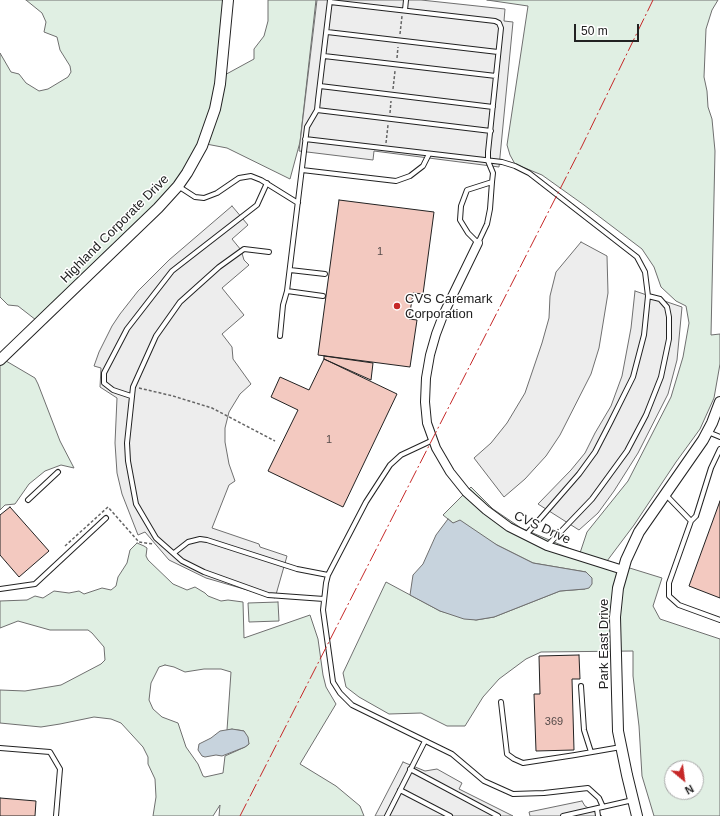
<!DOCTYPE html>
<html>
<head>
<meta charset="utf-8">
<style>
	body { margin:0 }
	#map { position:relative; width:720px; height:816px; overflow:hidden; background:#fff; font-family:Arial,sans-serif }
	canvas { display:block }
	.north { position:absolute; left:664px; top:760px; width:40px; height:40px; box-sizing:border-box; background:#fff; border:1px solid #a7a7a7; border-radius:50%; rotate:151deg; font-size:11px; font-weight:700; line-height:16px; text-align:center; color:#222 }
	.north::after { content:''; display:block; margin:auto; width:14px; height:18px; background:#c62828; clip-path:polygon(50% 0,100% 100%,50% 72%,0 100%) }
	.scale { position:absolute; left:574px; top:24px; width:65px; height:18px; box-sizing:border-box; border:2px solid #222; border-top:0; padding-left:5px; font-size:12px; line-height:14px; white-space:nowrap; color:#222; -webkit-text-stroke:3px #fff; paint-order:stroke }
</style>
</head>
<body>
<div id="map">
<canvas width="720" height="816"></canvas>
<div class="north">N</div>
<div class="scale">50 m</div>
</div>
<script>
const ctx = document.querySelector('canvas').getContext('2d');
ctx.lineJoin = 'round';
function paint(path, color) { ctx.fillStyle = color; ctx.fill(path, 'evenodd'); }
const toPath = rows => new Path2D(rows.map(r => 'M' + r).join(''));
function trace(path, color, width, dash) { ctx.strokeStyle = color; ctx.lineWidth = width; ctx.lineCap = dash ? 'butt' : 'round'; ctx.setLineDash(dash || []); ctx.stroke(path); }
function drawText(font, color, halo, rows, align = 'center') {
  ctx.font = font + ' Arial,sans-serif'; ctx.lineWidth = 3; ctx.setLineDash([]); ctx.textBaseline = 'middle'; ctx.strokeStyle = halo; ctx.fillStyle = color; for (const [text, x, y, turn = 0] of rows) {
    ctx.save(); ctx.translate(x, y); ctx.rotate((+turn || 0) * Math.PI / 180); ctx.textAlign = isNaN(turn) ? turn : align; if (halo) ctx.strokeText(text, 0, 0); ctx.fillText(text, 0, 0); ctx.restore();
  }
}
const green = toPath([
	[26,0,228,0,221,77,254,59,254,49,264,36,268,21,268,0,316,0,300,142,290,179,227,148,201,143,175,185,36,320,18,306,8,305,0,297,0,53,11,72,19,74,26,83,39,91,48,89,68,77,71,72,70,66,60,50,57,37,44,32,46,22,42,13,26,0],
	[487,0,718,0,712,10,706,29,704,77,707,91,708,107,712,119,715,151,711,335,720,334,720,364,714,398,700,429,676,462,634,525,607,561,662,578,653,606,660,619,720,639,720,816,654,816,642,776,639,726,633,676,633,651,541,652,526,659,499,679,483,697,465,726,447,726,421,713,389,714,359,697,346,687,343,673,386,582,440,611,476,620,494,617,560,591,585,589,586,572,533,563,453,523,443,515,471,487,493,509,521,528,580,553,587,532,628,481,671,397,683,357,689,323,686,306,676,301,661,287,654,267,642,249,584,205,542,175,515,164,510,155,507,145,528,6,487,0],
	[672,768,696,768,696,792,672,792,672,768],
	[1,358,35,378,38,384,60,441,74,468,61,465,45,471,29,484,15,504,5,505,0,510,0,359,1,358],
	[137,543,144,546,147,548,146,556,148,560,173,584,187,590,195,587,205,593,208,596,221,601,228,600,243,602,244,638,310,615,318,639,323,675,326,687,336,704,300,764,336,786,360,806,364,816,219,816,220,805,213,816,153,816,156,797,155,779,148,764,148,757,143,747,121,723,111,719,94,717,60,724,41,727,0,723,0,690,25,691,61,685,101,664,105,660,104,647,92,633,88,630,50,630,18,621,0,628,0,601,27,600,35,596,43,598,54,591,69,593,79,591,84,594,102,588,111,590,116,586,118,577,127,563,130,550,137,543],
	[165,665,174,667,185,672,204,669,221,669,231,672,227,730,238,730,244,731,249,744,245,747,225,756,223,773,205,777,203,776,198,764,186,747,178,723,162,717,153,709,149,700,151,683,159,667,165,665],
	[278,602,279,621,249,622,248,603,278,602]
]);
const parking = toPath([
	[317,0,421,0,505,9,504,21,513,22,499,167,374,151,373,160,299,151,317,0],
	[232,206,248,225,232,239,241,250,244,260,249,265,222,288,244,315,222,334,232,347,233,359,251,384,240,394,229,412,225,428,225,442,229,464,235,481,229,485,212,528,259,544,260,547,287,556,275,598,206,578,169,560,145,532,138,535,122,494,117,473,115,443,117,398,100,387,101,368,94,366,99,352,112,326,120,314,138,291,169,260,232,206],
	[581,242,607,256,608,293,599,348,591,374,560,435,546,456,525,479,504,497,474,458,491,443,507,423,525,393,542,343,549,318,550,296,556,272,581,242],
	[635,291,682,307,677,360,668,394,638,453,614,491,598,513,579,530,538,504,571,470,585,453,595,433,611,406,622,376,631,328,635,291],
	[403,762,425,771,437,769,462,783,459,789,513,816,375,816,403,762],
	[582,801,585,806,602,816,530,816,529,812,582,801]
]);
const water = toPath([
	[448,519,453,523,460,520,497,545,533,563,586,572,592,578,592,584,589,588,585,589,560,591,494,617,476,620,464,619,440,611,410,595,413,575,423,564,436,535,448,519],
	[232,729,244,731,248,737,249,744,245,747,222,756,216,755,205,757,202,756,198,750,199,744,211,738,220,731,232,729]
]);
const building = toPath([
	[339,200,434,212,423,294,413,293,409,319,417,320,410,367,318,355,339,200],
	[324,356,373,363,371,380,324,359,324,356],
	[324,359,397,394,343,507,268,471,298,410,271,397,280,377,309,390,324,359],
	[720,501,720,598,689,586,720,501],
	[10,507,49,551,19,577,0,555,0,515,10,507],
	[579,655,580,679,572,679,574,750,536,751,534,694,540,694,539,656,579,655],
	[0,798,36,801,35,816,0,816,0,798]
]);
const path = toPath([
	[400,34,402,16],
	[397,58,398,47],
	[393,89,395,71],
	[390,113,391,101],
	[386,143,388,125],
	[139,388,173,396,212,408,275,441],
	[65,546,108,507,139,542,153,544]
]);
const service = toPath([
	[330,2,495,21,499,23,501,28,488,152,488,161,493,173,492,182,490,209,487,224,478,243,468,233,460,220,461,206,467,190,492,182],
	[405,10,406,0],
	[327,32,498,52],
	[324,56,496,76],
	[320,86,493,107],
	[317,110,491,131],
	[305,139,502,162,515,166,529,173,637,257,645,272,648,296,660,299,667,307,669,317,669,339,661,377,646,415,627,451,592,499,547,546],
	[302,170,396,181,410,176,423,166,429,154],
	[178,186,195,197,204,198,217,193,239,178,251,176,261,180,298,203],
	[269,252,244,249,219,267,180,302,156,336,133,387,127,443,128,461,136,504,156,538,182,561,204,572,268,595,324,599],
	[290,270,325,274],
	[287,291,323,296],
	[280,336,283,305,287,291,307,127,317,110,318,100,330,0],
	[131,396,113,390,104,383,104,373,127,329,172,271,257,205,267,183],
	[708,432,720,437],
	[433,440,401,455,390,465,366,502,328,575,326,583,323,610,333,682,340,693,352,705,452,754,484,781,513,794,544,793,588,788,599,798,603,807],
	[720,449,711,468,696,516,691,521,669,583,669,596,679,605,720,620],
	[666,495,691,521],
	[28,500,58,472],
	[525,536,579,474,595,452,610,423,633,377,644,335,648,296],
	[174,553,188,542,200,539,207,540,297,569,328,575],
	[0,589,35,584,106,518],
	[581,686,584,730,591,752],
	[501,702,507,754,514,759,523,763,575,755,621,747],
	[0,748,50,752,60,769,56,816],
	[410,769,498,816],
	[400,790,450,816],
	[597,809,598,816],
	[387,816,425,741],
	[563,816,633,800]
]);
const minor = toPath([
	[478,243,444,313,436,334,430,355,426,378,425,402,427,423,436,448,450,472,466,492,486,510,509,527,547,546,623,570]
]);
const tertiary = toPath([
	[0,360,158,208,178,186,187,173,202,146,215,109,220,84,228,0],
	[637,816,627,775,618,731,615,617,618,588,626,560,639,532,703,440,712,423,720,402]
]);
const power = toPath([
	[240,816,582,146,653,0]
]);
const markers = [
	[397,306,4,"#c62828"]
];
const numberNames = [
	["1",380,252],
	["1",329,440],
	["369",554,722]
];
const streetNames = [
	["Highland Corporate Drive",115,229,-45],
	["CVS Drive",542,528,25],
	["Park East Drive",604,644,-90]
];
const poiNames = [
	["CVS Caremark",405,299],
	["Corporation",405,314]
];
paint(green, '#e0efe3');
trace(green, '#6f6f6f', 1);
paint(parking, '#ededed');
trace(parking, '#6f6f6f', 1);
paint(water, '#c7d3dd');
trace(water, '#6f6f6f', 1);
paint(building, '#f3c9c0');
trace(building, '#222', 1);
trace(service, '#222', 6);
trace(minor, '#222', 10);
trace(tertiary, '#222', 12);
trace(path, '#646464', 1.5, [3, 2]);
trace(service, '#fff', 4);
trace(minor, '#fff', 8);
trace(tertiary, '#fff', 10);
trace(power, '#c62828', 1, [14, 3, 2, 3]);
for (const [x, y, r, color] of markers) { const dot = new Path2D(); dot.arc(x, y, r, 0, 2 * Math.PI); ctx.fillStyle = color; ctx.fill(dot); trace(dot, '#fff', 1.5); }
drawText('11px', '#564c4a', null, numberNames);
drawText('13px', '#222', '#fff', streetNames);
drawText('13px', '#222', '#fff', poiNames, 'left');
</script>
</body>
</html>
